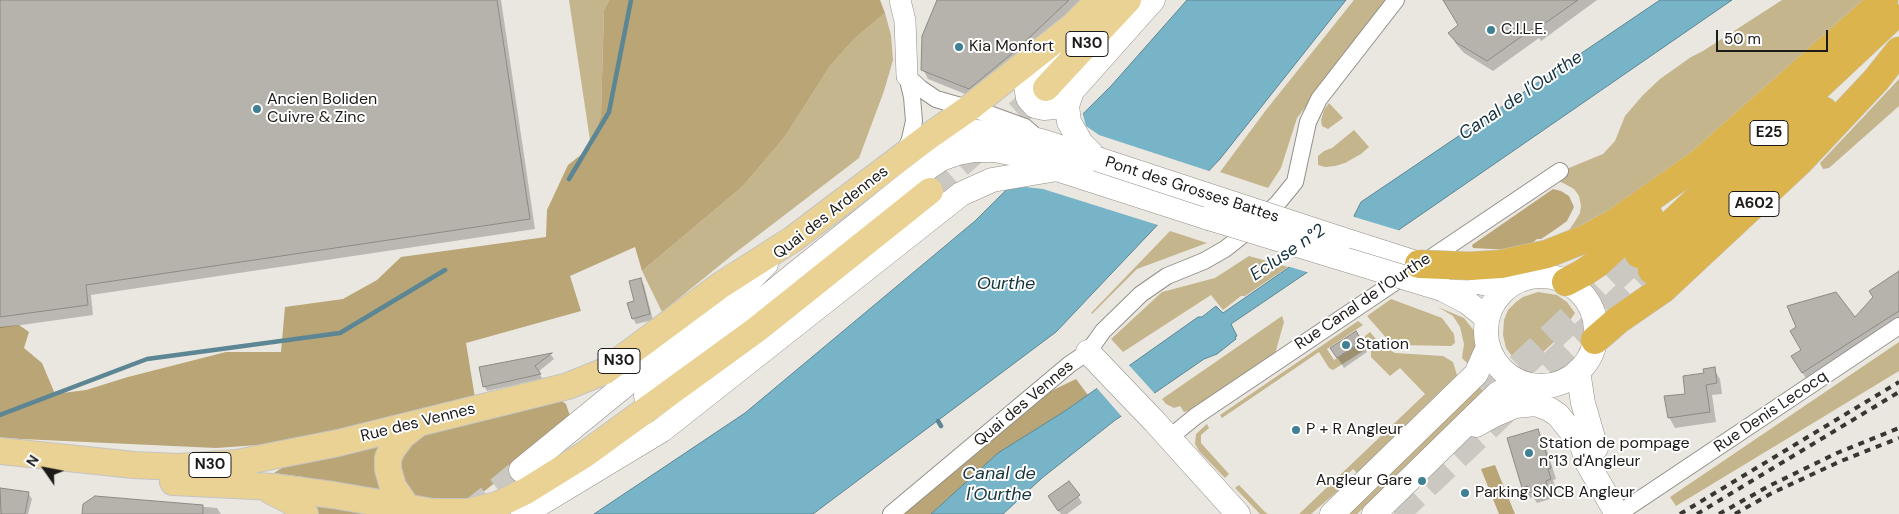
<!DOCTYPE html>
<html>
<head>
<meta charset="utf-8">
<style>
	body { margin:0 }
	#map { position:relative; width:1899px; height:514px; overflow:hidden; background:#eae7e0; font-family:"DM Sans",sans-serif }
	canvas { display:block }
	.north { position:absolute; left:20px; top:444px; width:50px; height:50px; -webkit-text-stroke:4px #fff; paint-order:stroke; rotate:303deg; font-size:14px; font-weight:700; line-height:20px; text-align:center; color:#1d1b19 }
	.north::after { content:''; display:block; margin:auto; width:18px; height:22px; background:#1d1b19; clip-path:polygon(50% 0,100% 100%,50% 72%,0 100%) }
	.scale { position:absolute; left:1716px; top:30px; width:112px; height:22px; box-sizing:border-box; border:2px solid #1d1b19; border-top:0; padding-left:6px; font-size:15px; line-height:18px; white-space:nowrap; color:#1d1b19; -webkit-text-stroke:4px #fff; paint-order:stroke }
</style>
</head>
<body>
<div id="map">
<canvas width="1899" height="514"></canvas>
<div class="north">N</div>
<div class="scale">50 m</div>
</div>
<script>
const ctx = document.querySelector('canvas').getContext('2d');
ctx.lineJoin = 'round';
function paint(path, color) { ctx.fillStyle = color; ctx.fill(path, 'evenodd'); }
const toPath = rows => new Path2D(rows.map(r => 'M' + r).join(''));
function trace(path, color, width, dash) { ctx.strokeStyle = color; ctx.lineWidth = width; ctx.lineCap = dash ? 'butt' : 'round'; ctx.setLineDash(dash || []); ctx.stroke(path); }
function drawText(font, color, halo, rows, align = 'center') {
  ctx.font = font + ' "DM Sans",sans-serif'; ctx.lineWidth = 4; ctx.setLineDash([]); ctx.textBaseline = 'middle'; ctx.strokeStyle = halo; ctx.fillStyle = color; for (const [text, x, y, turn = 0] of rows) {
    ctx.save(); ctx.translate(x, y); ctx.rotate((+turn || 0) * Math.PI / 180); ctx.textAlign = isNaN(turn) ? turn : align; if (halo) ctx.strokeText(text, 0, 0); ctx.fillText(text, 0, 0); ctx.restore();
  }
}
const green = toPath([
	[569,0,609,0,604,10,601,115,591,147],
	[1354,0,1389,0,1297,118,1281,168,1268,188,1220,172,1266,110],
	[1782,0,1868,0,1733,119,1624,208,1559,236,1569,230,1574,223,1580,213,1581,206,1579,196,1574,189,1563,183,1555,180,1564,170,1603,154,1615,141,1625,116,1643,95,1660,79,1691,57,1703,51],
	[885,13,891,35,893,60,884,91,859,158,735,253,662,312,642,271,742,187,784,138,830,66,854,39],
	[1899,79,1899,106,1829,168,1823,169,1820,163],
	[1329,103,1343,118,1328,129,1322,126,1321,120,1324,110],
	[1354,130,1369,147,1361,154,1345,163,1335,166,1325,167,1318,165,1318,156,1324,151,1332,148],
	[1170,231,1207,243,1137,269,1092,314,1091,313],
	[1249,256,1288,267,1245,296,1241,296,1223,310,1211,295,1123,352,1111,339,1162,292,1215,278],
	[1538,292,1557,295,1567,302,1575,313,1561,334,1554,342,1543,352,1520,363,1514,359,1506,348,1503,335,1504,320,1508,310,1516,302,1523,297],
	[1391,299,1442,318,1454,334,1455,343,1451,346,1402,345,1389,341,1367,316],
	[1438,307,1464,318,1475,332,1477,347,1470,366,1462,358,1464,344,1460,327,1453,316],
	[1282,316,1284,322,1275,354,1191,410,1184,412,1180,406,1174,408,1166,404,1162,399],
	[1358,321,1363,325,1327,349,1334,360,1364,341,1365,336,1370,332,1381,345,1395,353,1443,356,1453,362,1457,375,1357,473,1353,469,1337,486,1340,489,1311,514,1299,514,1425,394,1400,368,1390,376,1371,357,1371,351,1368,348,1333,370,1329,368,1319,352,1222,418,1220,415],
	[1899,342,1899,371,1676,506,1670,497],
	[1477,383,1484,392,1357,514,1341,514],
	[1207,424,1209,428,1201,435,1201,443,1229,474,1225,478,1199,451,1195,444,1196,434],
	[1239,485,1265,512,1268,514,1260,514,1235,488]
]);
const forest = toPath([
	[609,0,880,0,885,13,854,39,830,66,784,138,742,187,642,271,635,247,570,276,581,311,466,343,478,416,556,397,566,404,572,422,468,504,412,514,316,514,306,496,303,477,274,473,288,464,258,445,216,448,0,438,0,327,19,325,29,332,24,348,42,363,55,394,86,390,128,377,226,352,281,352,285,307,343,299,377,280,401,257,546,237,547,210,568,165,591,147,601,115,604,10],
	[1553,189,1561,191,1569,196,1574,207,1567,221,1556,229,1541,239,1537,239,1528,247,1511,250,1473,248,1472,245],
	[1076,379,1088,395,1065,411,998,453,931,514,895,514,1043,395],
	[1495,465,1515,514,1499,514,1481,469]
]);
const water = toPath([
	[1187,0,1346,0,1220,159,1056,332,813,514,594,514,745,413,975,221,1111,86,1187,0],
	[1660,0,1732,0,1387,238,1374,227,1231,324,1237,336,1235,337,1236,339,1217,354,1204,359,1114,421,1042,478,1003,514,931,514,998,453,1065,411,1198,317,1202,317,1216,306,1223,313,1288,268,1356,219,1354,216,1361,202,1660,0]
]);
const pier = toPath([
	[1082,111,1086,126,1099,135,1212,172,1161,226,1043,189,1026,187,1003,189],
	[1351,216,1401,231,1387,241,1374,230,1310,273,1287,266,1353,218],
	[1127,363,1156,395,1123,418,1095,386]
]);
const shadow = toPath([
	[0,0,501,0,535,229,91,295,93,315,0,328],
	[973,0,1083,0,975,98,928,79,923,69],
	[1445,0,1597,0,1541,41,1539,38,1493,71,1464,53,1456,44,1450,33,1459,25],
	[1899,272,1899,322,1808,381,1797,365,1803,351,1855,319],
	[640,279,644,285,653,320,636,324,633,318],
	[1361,341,1367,352,1344,368,1332,349],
	[551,355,554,359,538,372,543,379,487,391,484,386,481,368],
	[1714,369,1720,379,1722,394,1712,395,1716,422,1675,428,1669,417,1686,395],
	[1538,430,1544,441,1556,479,1553,480,1556,489,1551,491,1553,498,1537,503,1533,497,1530,498,1523,487],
	[0,488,28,493,32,499,28,514,0,514],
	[1078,496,1082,503,1067,514,1061,514,1053,503],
	[95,497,217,508,221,514,83,514]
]);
const stream = toPath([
	[569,179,609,112,631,0],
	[0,415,147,359,340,333,445,270],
	[938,421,941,426],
	[974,468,977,471]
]);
const building = toPath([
	[0,0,497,0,530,219,86,285,88,305,0,317,0,0],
	[937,0,1069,0,1015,51,969,89,921,70,922,36,937,0],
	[1443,0,1578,0,1534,31,1532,29,1487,61,1457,43,1448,33,1458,25,1443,0],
	[1899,271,1899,311,1802,373,1791,356,1801,350,1790,331,1796,327,1787,306,1836,292,1855,317,1873,297,1869,291,1899,271],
	[641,278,650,314,632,319,627,303,634,301,629,281,641,278],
	[1356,331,1362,341,1337,358,1330,348,1356,331],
	[552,353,535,366,541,374,483,387,479,367,552,353],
	[1715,367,1717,383,1706,385,1710,412,1668,418,1664,396,1685,394,1683,376,1704,373,1703,369,1715,367],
	[1538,429,1551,468,1548,469,1551,479,1546,481,1547,487,1530,493,1528,486,1522,488,1507,438,1538,429],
	[1069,481,1080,495,1058,511,1048,496,1069,481],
	[0,488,29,492,25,514,1,514,0,488],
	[95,496,203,505,203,514,82,514,83,504,95,496]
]);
const secondaryTunnel = toPath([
	[470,512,521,470]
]);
const primaryTunnel = toPath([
	[930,191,1046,88]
]);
const motorwayTunnel = toPath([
	[1489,396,1639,254],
	[1395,514,1652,270]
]);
const minor = toPath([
	[907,76,920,88,936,99,992,115,1025,127,1032,133],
	[904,154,910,139,914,121,912,97,907,76],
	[1169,438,1196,416,1560,171],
	[891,514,1070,364,1088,352,1103,331,1141,294,1167,276,1204,261,1225,249,1244,234,1277,204,1295,182,1308,122,1319,99,1396,0],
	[1618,514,1899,326]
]);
const tertiary = toPath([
	[900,0,905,21,907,76]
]);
const secondary = toPath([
	[1049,53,1031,73,1026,85,1028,98,1035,106,1044,108,1067,106],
	[920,150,944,139,975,132,1005,133,1041,141,1097,159],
	[1097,159,1081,143,1069,122,1067,106,1072,91,1153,0],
	[1341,239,1419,264],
	'1486 331a55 55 0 1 1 110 0a55 55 0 1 1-110 0Z',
	[1457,278,1483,283,1512,284],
	[1442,289,1467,302,1487,318],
	[1088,352,1155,422,1238,514],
	[1578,371,1583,403,1596,448],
	[646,396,796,273,926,169,941,159,958,153,974,150,995,150,1020,155,1057,169,1209,218],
	[1476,425,1494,415,1515,406,1536,404,1549,409,1558,415,1582,445],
	[1577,430,1588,464,1617,514],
	[521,470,732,298,766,264],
	[523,514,662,430,961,194,992,180,1057,169],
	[1332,514,1476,374,1488,347],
	[1374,514,1497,394,1520,382]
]);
const primary = toPath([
	[1046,88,1128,0],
	[0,451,134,465,178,467,237,463,338,443,568,386,605,371,721,285,793,239,932,134,968,109,1073,26,1099,0],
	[173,482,273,487,333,495,433,512,468,512,497,505,526,491,584,455,756,330,930,191],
	[271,491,291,501,305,514],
	[407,507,393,487,388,469,388,458,393,448,402,436,417,424]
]);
const motorway = toPath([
	[1639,254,1892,17],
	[1470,266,1501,264,1547,254,1585,239,1616,222,1700,163,1884,0],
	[1652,270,1824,111],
	[1566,282,1583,273,1598,263,1649,216],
	[1595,340,1618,320,1663,289,1799,162,1876,80,1899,51]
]);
const rail = toPath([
	[1680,514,1899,382],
	[1697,514,1899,392],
	[1719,514,1769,486,1837,453,1899,428],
	[1735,514,1772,493,1841,461,1899,438]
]);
const secondaryBridge = toPath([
	[1097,159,1341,239],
	[1209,218,1442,289]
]);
const motorwayBridge = toPath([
	[1419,264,1470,266]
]);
const markers = [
	[1491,30,5,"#3f8093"],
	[959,47,5,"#3f8093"],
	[257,109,5,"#3f8093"],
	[1346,345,5,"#3f8093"],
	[1296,430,5,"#3f8093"],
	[1529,453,5,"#3f8093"],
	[1422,481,5,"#3f8093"],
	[1465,493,5,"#3f8093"]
];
const shields = [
	[1087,44,42],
	[1769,133,38],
	[1754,204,50],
	[619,361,42],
	[210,465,42]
];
const shieldNames = [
	["N30",1087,44],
	["E25",1769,133],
	["A602",1754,204],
	["N30",619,361],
	["N30",210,465]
];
const poiNames = [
	["C.I.L.E.",1501,30],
	["Kia Monfort",969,47],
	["Ancien Boliden",267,100],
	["Cuivre & Zinc",267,118],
	["Station",1356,345],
	["P + R Angleur",1306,430],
	["Station de pompage",1539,444],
	["n°13 d'Angleur",1539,462],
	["Angleur Gare",1412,481,"right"],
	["Parking SNCB Angleur",1475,493]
];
const streetNames = [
	["Pont des Grosses Battes",1192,190,18],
	["Quai des Ardennes",831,213,-38],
	["Rue Canal de l'Ourthe",1363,302,-34],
	["Quai des Vennes",1024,404,-40],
	["Rue Denis Lecocq",1771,412,-34],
	["Rue des Vennes",418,423,-14]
];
const waterNames = [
	["Canal de l'Ourthe",1521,96,-34],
	["Ecluse n°2",1288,253,-34],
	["Ourthe",1006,284],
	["Canal de",999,474],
	["l'Ourthe",999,495]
];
paint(green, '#c5b58d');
paint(forest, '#b9a575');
paint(water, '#77b4c7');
trace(water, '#5c8693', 1);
paint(pier, '#eae7e0');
paint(shadow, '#0003');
trace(stream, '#5c8693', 4.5);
paint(building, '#b6b3ac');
trace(building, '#8c8a83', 1);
trace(secondaryTunnel, '#cbc8c2', 24, [24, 12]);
trace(primaryTunnel, '#cbc8c2', 26, [26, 13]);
trace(motorwayTunnel, '#cbc8c2', 28, [28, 14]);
trace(minor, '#939089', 18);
trace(tertiary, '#939089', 22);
trace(secondary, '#939089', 25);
trace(primary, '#c4c4c3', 28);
trace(motorway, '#c4c4c3', 29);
trace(minor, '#fff', 16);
trace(tertiary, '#fff', 21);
trace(secondary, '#fff', 24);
trace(primary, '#ead294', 26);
trace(motorway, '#dcb44d', 28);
trace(rail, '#383633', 4, [6, 6]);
trace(secondaryBridge, '#939089', 25, []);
trace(motorwayBridge, '#c4c4c3', 29, []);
trace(secondaryBridge, '#fff', 24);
trace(motorwayBridge, '#dcb44d', 28);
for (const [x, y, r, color] of markers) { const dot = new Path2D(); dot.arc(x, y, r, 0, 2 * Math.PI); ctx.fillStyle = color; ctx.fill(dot); trace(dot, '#fff', 2); }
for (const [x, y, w] of shields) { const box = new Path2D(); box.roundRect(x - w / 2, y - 12.5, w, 25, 4); ctx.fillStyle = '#fff'; ctx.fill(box); trace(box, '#1d1b19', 1); }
drawText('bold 15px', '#1d1b19', null, shieldNames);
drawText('16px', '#1d1b19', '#fff', poiNames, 'left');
drawText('16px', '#1d1b19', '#fff', streetNames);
drawText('italic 18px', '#15333c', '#fff', waterNames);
</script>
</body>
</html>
